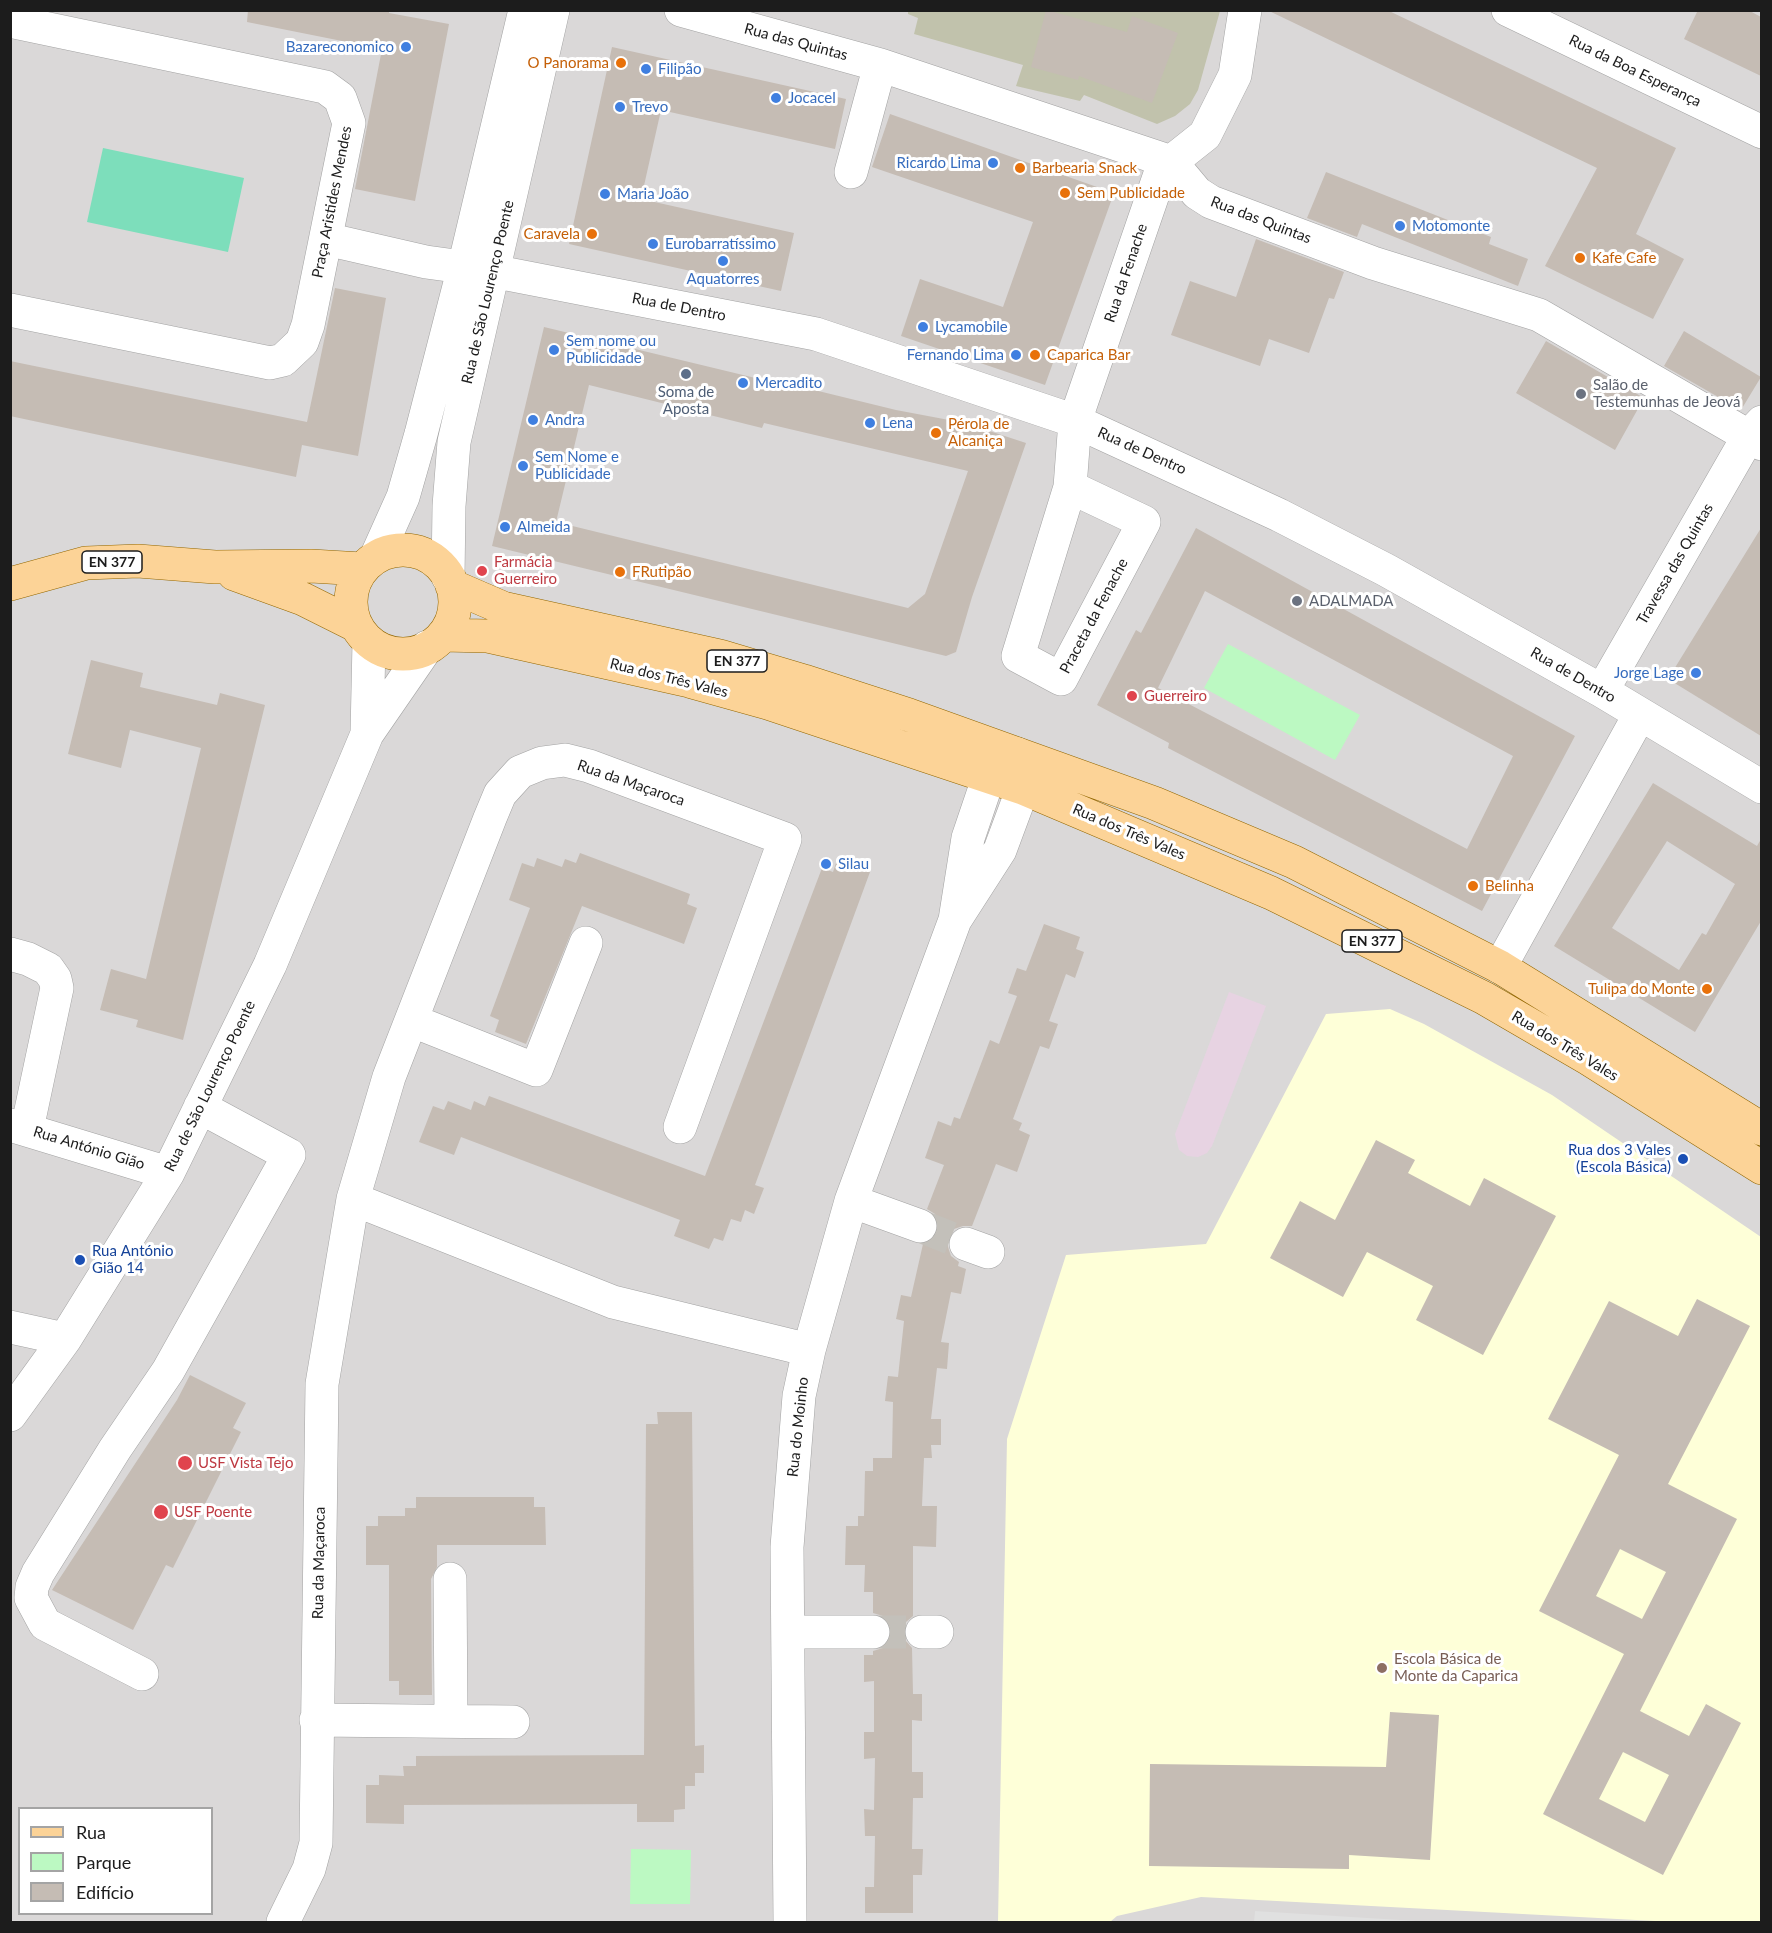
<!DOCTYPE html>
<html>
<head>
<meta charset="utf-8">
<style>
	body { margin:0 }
	#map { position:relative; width:1772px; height:1933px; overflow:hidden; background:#ede9e1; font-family:Lato,sans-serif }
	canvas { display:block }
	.frame { position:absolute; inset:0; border:12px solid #1c1c1c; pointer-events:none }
	.legend { position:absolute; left:18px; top:1807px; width:195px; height:108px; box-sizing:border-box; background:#fff; border:2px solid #a4a4a4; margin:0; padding:8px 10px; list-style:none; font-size:18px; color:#1c1c1c }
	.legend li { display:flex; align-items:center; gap:12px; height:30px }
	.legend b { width:30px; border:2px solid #a4a4a4 }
</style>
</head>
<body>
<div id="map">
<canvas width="1772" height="1933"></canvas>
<div class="frame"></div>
<ul class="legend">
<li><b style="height:8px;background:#fcd397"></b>Rua</li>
<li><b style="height:16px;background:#bcf9c2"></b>Parque</li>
<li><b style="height:16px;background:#c5bcb4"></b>Edifício</li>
</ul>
</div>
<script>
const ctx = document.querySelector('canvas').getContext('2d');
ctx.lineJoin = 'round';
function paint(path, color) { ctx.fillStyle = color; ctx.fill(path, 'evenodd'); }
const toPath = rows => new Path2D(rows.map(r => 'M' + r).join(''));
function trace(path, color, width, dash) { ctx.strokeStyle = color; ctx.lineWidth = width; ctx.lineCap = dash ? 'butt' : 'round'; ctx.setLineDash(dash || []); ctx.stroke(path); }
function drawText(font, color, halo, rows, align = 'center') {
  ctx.font = font + ' Lato,sans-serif'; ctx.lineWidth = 6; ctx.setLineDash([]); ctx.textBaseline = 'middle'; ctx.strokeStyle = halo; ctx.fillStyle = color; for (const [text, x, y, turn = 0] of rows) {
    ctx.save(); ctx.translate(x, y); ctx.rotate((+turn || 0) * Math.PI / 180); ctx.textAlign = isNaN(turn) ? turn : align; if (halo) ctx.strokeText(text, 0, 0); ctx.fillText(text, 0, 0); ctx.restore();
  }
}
const residential = toPath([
	[11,11,1761,11,1761,1922,11,1922],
	[20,1808,212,1808,212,1914,20,1914]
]);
const industrial = toPath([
	[1229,992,1266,1006,1212,1146,1207,1153,1198,1157,1187,1156,1179,1150,1175,1134]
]);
const education = toPath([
	[1390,1009,1424,1024,1552,1095,1761,1237,1761,1922,1674,1922,1201,1897,1117,1916,1110,1922,998,1922,1007,1439,1066,1255,1206,1244,1326,1014]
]);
const construction = toPath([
	[908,10,1220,11,1198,90,1190,104,1175,116,1157,124,1084,95,1080,101,1016,86,1023,65,914,34,918,18,908,14]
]);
const park = toPath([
	[1228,644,1360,715,1335,760,1204,688],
	[631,1849,691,1850,690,1904,630,1904]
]);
const pitch = toPath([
	[103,148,244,178,228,252,87,222]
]);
const parking = toPath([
	[1255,1911,1416,1921,1416,1922,1254,1922]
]);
const building = toPath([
	[248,10,389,10,389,13,449,24,415,201,355,189,382,49,247,22],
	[1046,10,1127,32,1132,16,1178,33,1152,103,1079,76,1078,80,1031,67],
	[1267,10,1387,10,1676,148,1636,234,1684,259,1653,319,1545,266,1597,168],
	[1698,10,1748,10,1761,17,1761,76,1684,39],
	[612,47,846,99,835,149,661,110,641,199,794,233,781,291,569,244],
	[890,114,1114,193,1045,385,901,336,920,279,1003,307,1033,222,872,167],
	[1326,172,1491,237,1489,244,1528,259,1518,286,1362,224,1357,237,1307,218],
	[1256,239,1344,272,1334,299,1329,298,1309,353,1269,339,1260,366,1171,335,1190,281,1236,297],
	[335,288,386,298,358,456,302,445,296,477,10,416,10,361,307,422],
	[544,327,801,389,802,387,896,410,965,423,1026,443,972,597,956,652,946,656,492,546],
	[589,385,762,428,764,423,968,471,925,594,908,608,556,522],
	[1684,331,1761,377,1741,410,1664,366],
	[1546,341,1644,398,1615,450,1516,393],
	[1196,528,1575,736,1482,911,1168,748,1169,743,1097,705,1136,630,1141,633],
	[1205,591,1513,756,1467,849,1158,688],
	[1761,528,1761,736,1668,679],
	[91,660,143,673,140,687,217,705,220,693,265,705,183,1040,136,1027,138,1020,100,1010,111,969,146,979,201,748,130,730,121,768,68,754],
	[1653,783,1757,846,1761,839,1761,921,1695,1032,1554,946],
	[1667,841,1735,884,1706,935,1702,933,1679,970,1612,928],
	[580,853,690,894,687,904,697,908,684,944,582,906,526,1044,495,1032,499,1020,490,1016,530,908,509,900,522,863,534,867,537,858,562,867,565,859,576,863],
	[837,860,870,872,755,1185,764,1188,754,1214,745,1210,741,1222,731,1219,723,1241,714,1238,709,1249,674,1236,680,1220,461,1137,454,1155,419,1142,433,1106,444,1110,448,1101,471,1110,474,1101,485,1106,489,1096,705,1176,822,868,833,872],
	[1044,924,1080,937,1076,949,1084,952,1075,978,1066,974,1049,1021,1058,1024,1049,1049,1040,1046,1013,1119,1022,1123,1019,1130,1030,1135,1017,1172,996,1164,972,1226,963,1226,954,1229,948,1238,948,1247,951,1256,959,1262,958,1266,966,1269,961,1294,951,1292,941,1342,949,1343,947,1369,937,1368,931,1419,941,1419,941,1445,931,1445,932,1458,924,1458,922,1506,937,1506,936,1547,913,1546,913,1616,906,1622,903,1631,906,1641,912,1648,913,1694,922,1694,922,1721,912,1720,912,1772,923,1772,923,1798,913,1798,912,1849,923,1849,922,1875,913,1875,913,1913,865,1913,865,1887,874,1887,875,1836,865,1836,864,1809,874,1810,875,1758,864,1759,864,1732,874,1732,874,1681,864,1682,864,1655,873,1655,873,1651,883,1648,889,1641,892,1631,889,1623,883,1616,873,1613,873,1592,864,1592,865,1565,845,1565,846,1526,858,1526,858,1516,864,1516,865,1471,873,1471,873,1458,892,1458,893,1402,885,1401,888,1376,898,1377,904,1321,896,1319,901,1295,911,1297,923,1244,932,1240,938,1232,938,1223,935,1214,927,1209,944,1165,925,1158,938,1121,951,1126,954,1117,960,1119,990,1040,999,1044,1017,996,1008,993,1017,968,1026,971],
	[1376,1140,1415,1160,1408,1173,1470,1206,1484,1178,1556,1216,1483,1355,1416,1320,1433,1286,1367,1252,1343,1297,1270,1258,1300,1201,1335,1220],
	[1697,1299,1750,1326,1668,1484,1737,1519,1640,1711,1689,1736,1706,1704,1741,1723,1663,1875,1543,1814,1624,1654,1539,1611,1619,1455,1548,1419,1609,1301,1678,1336],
	[1620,1549,1666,1572,1642,1619,1596,1596],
	[1623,1752,1669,1775,1645,1822,1599,1799],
	[190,1375,246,1403,233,1428,241,1432,173,1568,166,1565,133,1630,52,1590,177,1400],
	[657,1412,692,1412,695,1746,704,1745,704,1773,695,1773,695,1786,685,1786,685,1809,674,1810,674,1822,637,1822,637,1804,404,1805,404,1824,366,1823,366,1785,379,1785,379,1775,404,1776,403,1766,416,1766,416,1756,644,1755,646,1424,658,1424],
	[416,1497,534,1497,534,1507,545,1507,546,1545,437,1545,437,1567,431,1579,432,1695,399,1695,399,1681,389,1681,389,1565,366,1565,366,1526,378,1526,378,1516,405,1516,405,1508,416,1508],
	[1390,1712,1439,1715,1430,1860,1349,1855,1349,1869,1149,1866,1150,1764,1386,1767]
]);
const minorTunnel = toPath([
	[920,1226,966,1244],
	[873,1632,922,1632]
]);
const minor = toPath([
	[681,10,880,65,1171,162,1197,193,1211,202,1373,263,1539,315,1762,444],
	[1508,10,1762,132],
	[10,21,325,87,340,98,349,123,308,325,302,342,283,360,270,363,10,310],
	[851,172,880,65],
	[326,239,426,262,492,271,816,334,1075,421,1279,515,1386,570,1602,691,1762,787],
	[1070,487,1144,522,1061,679,1018,656,1070,487,1075,421,1160,174,1171,162,1205,135,1235,75,1245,10],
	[377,555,403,497,421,434,464,267,525,10],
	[448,577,449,506,454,442,553,10],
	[1602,691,1748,437,1762,422],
	[367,734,369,642],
	[10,954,28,959,48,969,55,979,57,988,27,1129],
	[1500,967,1640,714],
	[413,1021,536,1070,586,943],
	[10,1125,168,1173],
	[353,1199,613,1302,809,1350],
	[851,1201,920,1226],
	[966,1244,988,1252],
	[10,1327,65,1339],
	[10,1415,65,1339,168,1173,270,965,367,734,427,647],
	[450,1579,451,1721],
	[789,1632,873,1632],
	[922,1632,937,1632],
	[142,1674,45,1624,31,1598,32,1587,38,1573,115,1449,168,1371,289,1155,200,1107],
	[316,1720,513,1722],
	[283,1922,309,1869,316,1843,322,1384,353,1199,389,1077,490,818,500,794,520,772,542,763,565,760,589,766,785,839,680,1127],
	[790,1922,787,1547,799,1396,809,1350,851,1201,955,920,968,838,989,776,1017,754,1023,788,1000,850,955,920]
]);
const major = toPath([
	'351 602a52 52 0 1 1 104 0a52 52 0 1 1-104 0Z',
	[234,574,303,599,357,626],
	[10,584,86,563,138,561,215,567,311,566,362,569],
	[452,586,503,608,720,656,804,681,909,715,1154,803,1294,862,1500,967,1762,1129],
	[443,635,487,636,689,681,768,703,1023,788,1271,893,1484,998,1589,1059,1762,1168]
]);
const markers = [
	[406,47,6,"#3f7fe0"],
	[621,63,6,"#e8710a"],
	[646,69,6,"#3f7fe0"],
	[776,98,6,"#3f7fe0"],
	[620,107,6,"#3f7fe0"],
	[993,163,6,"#3f7fe0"],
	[1020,168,6,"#e8710a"],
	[1065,193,6,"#e8710a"],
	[605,194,6,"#3f7fe0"],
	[1400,226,6,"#3f7fe0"],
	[592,234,6,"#e8710a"],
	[653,244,6,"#3f7fe0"],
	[1580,258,6,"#e8710a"],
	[723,261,6,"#3f7fe0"],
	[923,327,6,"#3f7fe0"],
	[554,350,6,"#3f7fe0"],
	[1016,355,6,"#3f7fe0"],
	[1035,355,6,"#e8710a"],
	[686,374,6,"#5c6f8a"],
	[743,383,6,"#3f7fe0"],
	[1581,394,6,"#6b7280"],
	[533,420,6,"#3f7fe0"],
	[870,423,6,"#3f7fe0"],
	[936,433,6,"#e8710a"],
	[523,466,6,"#3f7fe0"],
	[505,527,6,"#3f7fe0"],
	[482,571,6,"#e0444e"],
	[620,572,6,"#e8710a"],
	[1297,601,6,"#6b7280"],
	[1696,673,6,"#3f7fe0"],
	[1132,696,6,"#e0444e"],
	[826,864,6,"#3f7fe0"],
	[1473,886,6,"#e8710a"],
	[1707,989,6,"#e8710a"],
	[1683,1159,6,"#1a4fb4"],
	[80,1260,6,"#1a4fb4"],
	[185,1463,8,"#e0444e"],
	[161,1512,8,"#e0444e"],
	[1382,1668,6,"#8d6e63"]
];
const shields = [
	[112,562,60],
	[737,661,60],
	[1372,941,60]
];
const shieldNames = [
	["EN 377",112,562],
	["EN 377",737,661],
	["EN 377",1372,941]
];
const streetNames = [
	["Rua das Quintas",796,42,15],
	["Rua da Boa Esperança",1635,71,26],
	["Praça Aristides Mendes",332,202,-79],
	["Rua das Quintas",1261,220,21],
	["Rua da Fenache",1126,273,-71],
	["Rua de São Lourenço Poente",488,292,-77],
	["Rua de Dentro",679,307,11],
	["Rua de Dentro",1142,451,24],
	["Travessa das Quintas",1675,564,-60],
	["Praceta da Fenache",1094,616,-62],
	["Rua de Dentro",1573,675,30],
	["Rua dos Três Vales",669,678,14],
	["Rua da Maçaroca",631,783,19],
	["Rua dos Três Vales",1129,832,23],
	["Rua dos Três Vales",1565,1046,31],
	["Rua de São Lourenço Poente",210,1086,-64],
	["Rua António Gião",89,1148,17],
	["Rua do Moinho",798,1427,-84],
	["Rua da Maçaroca",319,1563,-89]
];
const shopNames = [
	["Bazareconomico",394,47,"right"],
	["Filipão",658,69],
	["Jocacel",788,98],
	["Trevo",632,107],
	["Ricardo Lima",981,163,"right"],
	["Maria João",617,194],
	["Motomonte",1412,226],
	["Eurobarratíssimo",665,244],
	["Aquatorres",723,279,"center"],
	["Lycamobile",935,327],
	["Sem nome ou",566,341],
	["Publicidade",566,358],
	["Fernando Lima",1004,355,"right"],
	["Mercadito",755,383],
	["Andra",545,420],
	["Lena",882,423],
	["Sem Nome e",535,457],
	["Publicidade",535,474],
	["Almeida",517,527],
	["Jorge Lage",1684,673,"right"],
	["Silau",838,864]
];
const foodNames = [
	["O Panorama",609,63,"right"],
	["Barbearia Snack",1032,168],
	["Sem Publicidade",1077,193],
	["Caravela",580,234,"right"],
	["Kafe Cafe",1592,258],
	["Caparica Bar",1047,355],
	["Pérola de",948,424],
	["Alcaniça",948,441],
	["FRutipão",632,572],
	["Belinha",1485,886],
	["Tulipa do Monte",1695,989,"right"]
];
const worshipNames = [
	["Salão de",1593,385],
	["Testemunhas de Jeová",1593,402],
	["ADALMADA",1309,601]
];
const serviceNames = [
	["Soma de",686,392],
	["Aposta",686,409]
];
const healthNames = [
	["Farmácia",494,562],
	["Guerreiro",494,579],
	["Guerreiro",1144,696],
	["USF Vista Tejo",198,1463],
	["USF Poente",174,1512]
];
const transitNames = [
	["Rua dos 3 Vales",1671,1150],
	["(Escola Básica)",1671,1167],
	["Rua António",92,1251,"left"],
	["Gião 14",92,1268,"left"]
];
const educationNames = [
	["Escola Básica de",1394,1659],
	["Monte da Caparica",1394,1676]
];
paint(residential, '#dad8d8');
paint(industrial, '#e7d3e2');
paint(education, '#feffd8');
paint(construction, '#c1c2ac');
paint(park, '#bcf9c2');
paint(pitch, '#7ddebb');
paint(parking, '#e0e0e0');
paint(building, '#c5bcb4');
trace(minorTunnel, '#c3c0ba', 33, [33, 16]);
trace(minor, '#a3a3a3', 34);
trace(major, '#936700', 34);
trace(minor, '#fff', 33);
trace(major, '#fcd397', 33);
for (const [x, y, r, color] of markers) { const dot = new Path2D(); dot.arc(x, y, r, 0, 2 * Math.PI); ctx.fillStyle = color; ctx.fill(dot); trace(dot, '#fff', 2); }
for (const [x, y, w] of shields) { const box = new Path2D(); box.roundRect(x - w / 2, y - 11, w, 22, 4.5); ctx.fillStyle = '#fff'; ctx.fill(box); trace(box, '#1c1c1c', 1.5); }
drawText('bold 14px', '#1c1c1c', null, shieldNames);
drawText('15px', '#1c1c1c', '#fff', streetNames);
drawText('15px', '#366cbe', '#fff', shopNames, 'left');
drawText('15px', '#c56008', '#fff', foodNames, 'left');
drawText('15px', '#5b616d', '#fff', worshipNames, 'left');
drawText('15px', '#4e5e75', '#fff', serviceNames);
drawText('15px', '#be3a42', '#fff', healthNames, 'left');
drawText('15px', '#164399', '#fff', transitNames, 'right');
drawText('15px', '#785e54', '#fff', educationNames, 'left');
</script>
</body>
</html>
